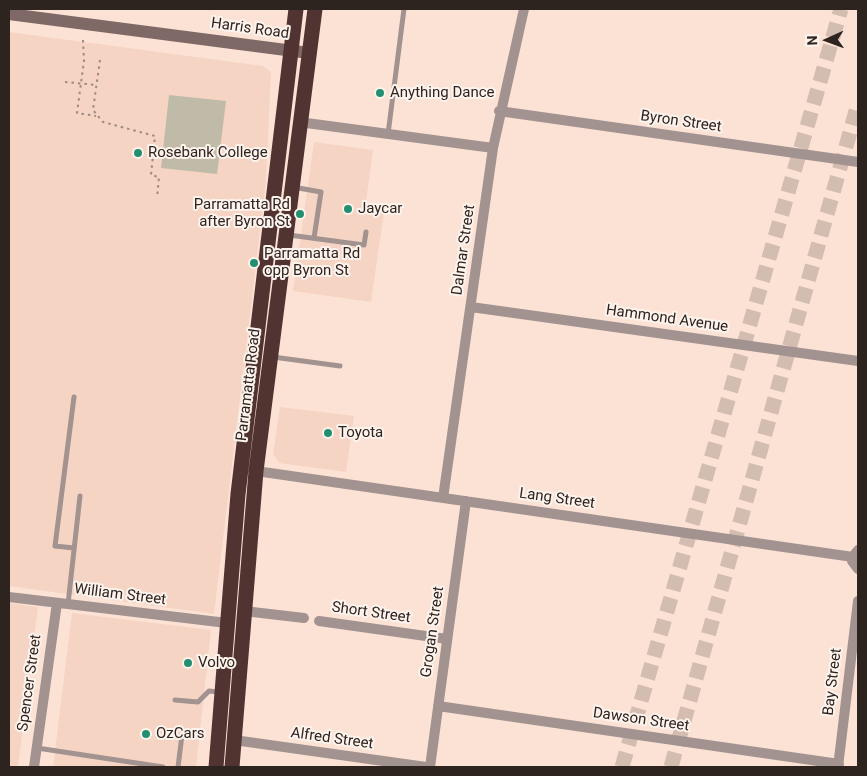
<!DOCTYPE html>
<html>
<head>
<meta charset="utf-8">
<style>
	body { margin:0 }
	#map { position:relative; width:867px; height:776px; overflow:hidden; background:#fce2d4; font-family:Roboto,sans-serif }
	canvas { display:block }
	.frame { position:absolute; inset:0; border:10px solid #2e241f; pointer-events:none }
	.north { position:absolute; left:802px; top:15px; width:50px; height:50px; -webkit-text-stroke:4px #fef3ed; paint-order:stroke; rotate:268deg; font-size:14px; font-weight:700; line-height:20px; text-align:center; color:#2e241f }
	.north::after { content:''; display:block; margin:auto; width:18px; height:22px; background:#2e241f; clip-path:polygon(50% 0,100% 100%,50% 72%,0 100%) }
</style>
</head>
<body>
<div id="map">
<canvas width="867" height="776"></canvas>
<div class="frame"></div>
<div class="north">N</div>
</div>
<script>
const ctx = document.querySelector('canvas').getContext('2d');
ctx.lineJoin = 'round';
function paint(path, color) { ctx.fillStyle = color; ctx.fill(path, 'evenodd'); }
const toPath = rows => new Path2D(rows.map(r => 'M' + r).join(''));
function trace(path, color, width, dash) { ctx.strokeStyle = color; ctx.lineWidth = width; ctx.lineCap = dash ? 'butt' : 'round'; ctx.setLineDash(dash || []); ctx.stroke(path); }
function drawText(font, color, halo, rows, align = 'center') {
  ctx.font = font + ' Roboto,sans-serif'; ctx.lineWidth = 4; ctx.setLineDash([]); ctx.textBaseline = 'middle'; ctx.strokeStyle = halo; ctx.fillStyle = color; for (const [text, x, y, turn = 0] of rows) {
    ctx.save(); ctx.translate(x, y); ctx.rotate((+turn || 0) * Math.PI / 180); ctx.textAlign = isNaN(turn) ? turn : align; if (halo) ctx.strokeText(text, 0, 0); ctx.fillText(text, 0, 0); ctx.restore();
  }
}
const built = toPath([
	[9,32,263,66,271,72,266,181,214,614,9,586],
	[314,142,373,150,365,209,384,212,371,302,293,291],
	[280,407,354,416,346,472,279,463,273,454],
	[9,603,38,607,18,767,9,767],
	[72,613,211,630,196,767,53,767]
]);
const green = toPath([
	[169,95,226,101,217,174,161,168]
]);
const highwayTunnel = toPath([
	[622,767,841,9],
	[671,767,858,104]
]);
const path = toPath([
	[83,40,84,61,77,113,96,116],
	[100,60,93,110,103,122,155,136,151,175,159,177,157,198],
	[65,82,97,85]
]);
const lane = toPath([
	[388,134,404,9],
	[293,187,321,192,314,238],
	[289,235,364,245,366,232],
	[273,357,340,366],
	[74,548,55,546,74,397],
	[68,604,80,496],
	[175,700,198,702,209,691,219,692],
	[37,748,163,767],
	[178,767,182,735]
]);
const street = toPath([
	[499,111,858,162],
	[299,122,493,148],
	[471,307,858,361],
	[256,471,853,557],
	[443,498,493,148,524,9],
	[858,550,854,555,852,561,858,569],
	[9,597,227,623],
	[244,611,304,618],
	[319,621,447,639],
	[438,706,839,764],
	[234,740,426,767],
	[34,767,57,603],
	[430,767,466,501],
	[838,767,858,601]
]);
const secondary = toPath([
	[9,14,309,53]
]);
const highway = toPath([
	[216,767,238,494,296,9],
	[232,767,256,471,315,9]
]);
const markers = [
	[380,93,5,"#229070"],
	[138,153,5,"#229070"],
	[348,209,5,"#229070"],
	[300,214,5,"#229070"],
	[254,263,5,"#229070"],
	[328,433,5,"#229070"],
	[188,663,5,"#229070"],
	[146,734,5,"#229070"]
];
const streetNames = [
	["Harris Road",250,29,8],
	["Byron Street",681,122,8],
	["Dalmar Street",464,250,-82],
	["Hammond Avenue",667,319,8],
	["Parramatta Road",249,385,-83],
	["Lang Street",557,499,8],
	["William Street",120,595,7],
	["Short Street",371,613,8],
	["Grogan Street",433,632,-82],
	["Bay Street",833,682,-83],
	["Spencer Street",30,683,-82],
	["Dawson Street",641,720,8],
	["Alfred Street",332,739,8]
];
const poiNames = [
	["Anything Dance",390,93],
	["Rosebank College",148,153],
	["Parramatta Rd",290,205,"right"],
	["after Byron St",290,222,"right"],
	["Jaycar",358,209],
	["Parramatta Rd",264,254],
	["opp Byron St",264,271],
	["Toyota",338,433],
	["Volvo",198,663],
	["OzCars",156,734]
];
paint(built, '#f6d4c4');
paint(green, '#bfbba8');
trace(highwayTunnel, '#d3bcb0', 15, [15, 8]);
trace(path, '#9d8a80', 2, [2.5, 4]);
trace(lane, '#a29290', 5);
trace(street, '#a29290', 10);
trace(secondary, '#7f6967', 12);
trace(highway, '#513432', 15);
for (const [x, y, r, color] of markers) { const dot = new Path2D(); dot.arc(x, y, r, 0, 2 * Math.PI); ctx.fillStyle = color; ctx.fill(dot); trace(dot, '#fef3ed', 2); }
drawText('15px', '#2e241f', '#fef3ed', streetNames);
drawText('15px', '#2e241f', '#fef3ed', poiNames, 'left');
</script>
</body>
</html>
